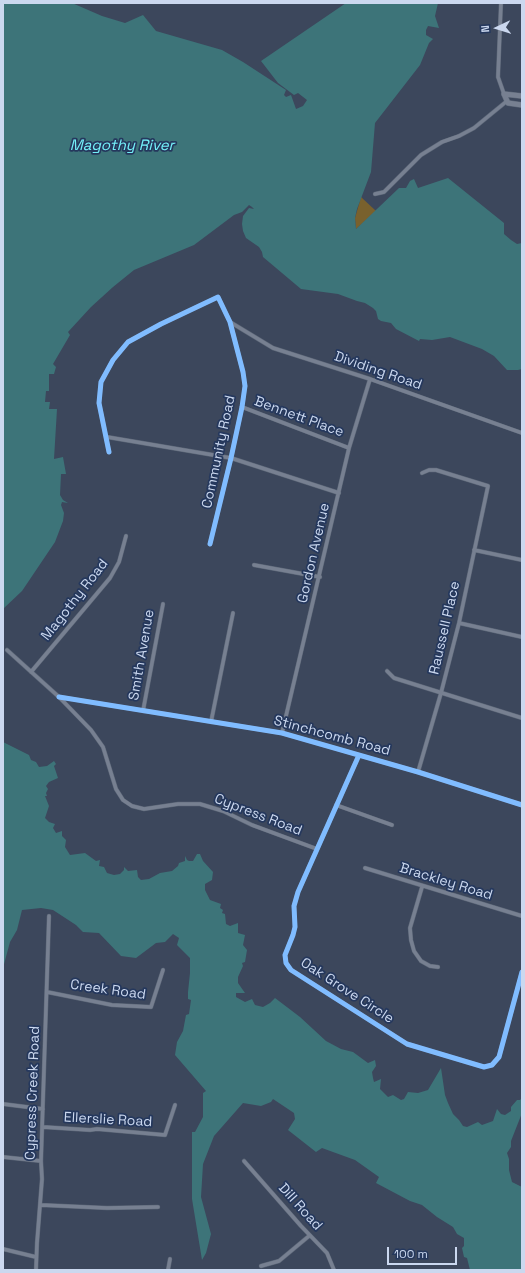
<!DOCTYPE html>
<html>
<head>
<meta charset="utf-8">
<style>
	body { margin:0 }
	#map { position:relative; width:525px; height:1273px; overflow:hidden; background:#3c475c; font-family:"Space Grotesk",sans-serif }
	canvas { display:block }
	.frame { position:absolute; inset:0; border:4px solid #cbd8ef; pointer-events:none }
	.north { position:absolute; left:477px; top:8px; width:40px; height:40px; -webkit-text-stroke:3px #25385d; paint-order:stroke; rotate:266deg; font-size:11px; font-weight:700; line-height:16px; text-align:center; color:#cbd8ef }
	.north::after { content:''; display:block; margin:auto; width:14px; height:18px; background:#cbd8ef; clip-path:polygon(50% 0,100% 100%,50% 72%,0 100%) }
	.scale { position:absolute; left:387px; top:1247px; width:70px; height:18px; box-sizing:border-box; border:2px solid #cbd8ef; border-top:0; padding-left:5px; font-size:12px; line-height:14px; white-space:nowrap; color:#cbd8ef; -webkit-text-stroke:3px #25385d; paint-order:stroke }
</style>
</head>
<body>
<div id="map">
<canvas width="525" height="1273"></canvas>
<div class="frame"></div>
<div class="north">N</div>
<div class="scale">100 m</div>
</div>
<script>
const ctx = document.querySelector('canvas').getContext('2d');
ctx.lineJoin = 'round';
function paint(path, color) { ctx.fillStyle = color; ctx.fill(path, 'evenodd'); }
const toPath = rows => new Path2D(rows.map(r => 'M' + r).join(''));
function trace(path, color, width, dash) { ctx.strokeStyle = color; ctx.lineWidth = width; ctx.lineCap = dash ? 'butt' : 'round'; ctx.setLineDash(dash || []); ctx.stroke(path); }
function drawText(font, color, halo, rows, align = 'center') {
  ctx.font = font + ' "Space Grotesk",sans-serif'; ctx.lineWidth = 3.5; ctx.setLineDash([]); ctx.textBaseline = 'middle'; ctx.strokeStyle = halo; ctx.fillStyle = color; for (const [text, x, y, turn = 0] of rows) {
    ctx.save(); ctx.translate(x, y); ctx.rotate((+turn || 0) * Math.PI / 180); ctx.textAlign = isNaN(turn) ? turn : align; if (halo) ctx.strokeText(text, 0, 0); ctx.fillText(text, 0, 0); ctx.restore();
  }
}
const green = toPath([
	[361,197,376,211,356,229,355,218]
]);
const water = toPath([
	[3,3,72,3,102,16,125,23,143,15,156,31,222,50,243,62,286,90,284,95,286,97,291,95,296,109,303,106,307,100,298,93,294,95,278,83,261,61,346,3,438,3,435,16,439,28,428,26,426,30,426,35,433,39,429,43,420,65,375,123,371,172,357,209,355,218,356,229,399,188,406,188,410,181,414,179,418,188,448,178,504,223,504,234,511,240,517,244,522,243,522,369,518,370,507,370,494,356,482,349,450,337,432,340,420,339,419,341,396,329,391,323,381,321,378,319,376,311,373,308,365,303,357,301,338,294,301,289,263,257,262,252,259,247,246,238,243,231,242,224,243,216,249,208,254,209,252,207,249,205,242,212,234,215,194,245,134,270,113,287,91,307,68,332,70,335,53,364,56,367,54,374,49,374,49,391,46,391,45,402,50,402,49,409,57,409,54,459,63,457,66,474,61,474,60,495,63,500,68,503,62,502,61,505,64,513,63,521,55,542,22,591,3,609],
	[3,742,29,755,31,760,36,762,39,767,47,766,54,761,56,764,54,766,58,778,49,782,46,786,48,789,46,793,47,796,45,796,49,806,45,818,49,822,55,824,53,828,56,833,62,831,62,836,66,840,65,847,70,855,85,853,96,861,100,860,99,866,104,867,107,873,114,875,120,874,124,870,124,867,128,871,137,870,138,877,141,880,149,879,160,873,172,871,178,866,179,863,185,861,185,856,187,860,189,861,193,861,197,854,200,854,203,861,213,872,212,880,205,884,205,890,210,900,221,904,220,908,223,910,222,913,225,914,226,924,230,926,238,923,238,933,245,935,243,945,247,950,245,962,242,963,243,966,238,977,238,983,245,993,236,993,236,997,245,1002,252,999,255,1005,263,1007,270,1003,275,998,300,1017,326,1041,341,1049,353,1052,368,1063,375,1060,376,1066,372,1072,373,1078,374,1082,381,1079,380,1089,388,1097,393,1095,401,1100,404,1099,408,1092,418,1093,428,1090,441,1068,445,1095,448,1103,453,1114,459,1120,463,1126,467,1127,478,1122,482,1125,493,1121,497,1109,501,1114,505,1115,511,1111,511,1107,517,1100,520,1100,522,1098,522,1113,511,1141,511,1147,507,1153,509,1159,509,1170,512,1182,522,1187,522,1270,470,1270,467,1258,464,1257,462,1248,464,1246,464,1238,457,1234,453,1227,437,1217,422,1205,410,1201,376,1183,379,1177,355,1160,322,1148,316,1152,288,1130,295,1119,294,1113,273,1099,271,1102,261,1106,243,1103,214,1136,203,1164,201,1197,211,1234,206,1253,202,1260,192,1199,192,1132,195,1132,203,1117,203,1093,206,1091,175,1055,177,1042,183,1031,186,1015,189,1014,191,1000,188,999,188,992,190,973,190,958,177,945,179,938,173,934,165,942,156,943,136,958,121,956,99,933,83,932,76,925,53,910,41,908,22,910,17,930,10,942,3,968]
]);
const street = toPath([
	[501,3,498,77,504,94],
	[375,194,384,192,421,155,442,142,459,136,474,128,507,101],
	[230,322,273,348,370,379,522,433],
	[242,407,349,448],
	[107,437,231,458,339,493],
	[109,452,99,403,101,382,113,360,128,342,161,324,218,297,230,322,243,372,245,386,242,407,231,458,210,544],
	[474,550,522,560],
	[254,565,320,577],
	[459,623,522,637],
	[7,650,59,697,91,730,103,747,116,789,123,800,132,806,144,809,178,804,200,804,223,811,252,825,317,849],
	[387,671,394,678,522,718],
	[31,672,110,578,119,562,126,536],
	[59,697,282,733,418,772,522,805],
	[143,711,163,604],
	[211,722,233,613],
	[282,733,349,448,370,379],
	[359,755,298,892,294,906,295,927,293,935,285,955,286,963,291,970,407,1044,484,1067,492,1065,499,1057,522,972],
	[418,772,441,693,459,623,488,486,436,470,429,470,422,473],
	[336,805,392,825],
	[365,868,522,916],
	[422,887,410,928,411,940,414,951,421,961,430,966,438,967],
	[47,992,112,1005,151,1007,163,970],
	[3,1104,43,1109],
	[43,1127,90,1130,97,1129,165,1135,175,1105],
	[3,1157,41,1161],
	[244,1161,301,1226,327,1253,334,1270],
	[41,1205,107,1208,158,1207],
	[3,1249,36,1257],
	[261,1266,279,1261,309,1236],
	[36,1270,37,1243,42,1179,41,1161,49,916],
	[168,1270,170,1259]
]);
const secondary = toPath([
	[504,94,508,103,522,105],
	[504,94,522,96]
]);
const cycleway = toPath([
	[109,452,99,403,101,382,113,360,128,342,161,324,218,297,230,322,243,372,245,386,242,407,231,458,210,544],
	[59,697,282,733,418,772,522,805],
	[359,755,298,892,294,906,295,927,293,935,285,955,286,963,291,970,407,1044,484,1067,492,1065,499,1057,522,972]
]);
const streetNames = [
	["Dividing Road",378,371,19],
	["Bennett Place",299,417,20],
	["Community Road",219,452,-78],
	["Gordon Avenue",314,553,-77],
	["Magothy Road",75,600,-52],
	["Raussell Place",445,628,-77],
	["Smith Avenue",142,655,-80],
	["Stinchcomb Road",332,736,15],
	["Cypress Road",258,815,21],
	["Brackley Road",446,882,17],
	["Creek Road",108,990,8],
	["Oak Grove Circle",347,991,33],
	["Cypress Creek Road",33,1093,-88],
	["Ellerslie Road",108,1120,3],
	["Dill Road",300,1207,48]
];
const waterNames = [
	["Magothy River",122,146]
];
paint(green, '#79612d');
paint(water, '#3d7479');
trace(street, '#5c6677', 4.5);
trace(secondary, '#5c6677', 6);
trace(street, '#778091', 3.5);
trace(secondary, '#778091', 5);
trace(cycleway, '#80bcff', 5);
drawText('14px', '#cbd8ef', '#25385d', streetNames);
drawText('italic 15px', '#74f0f9', '#25385d', waterNames);
</script>
</body>
</html>
